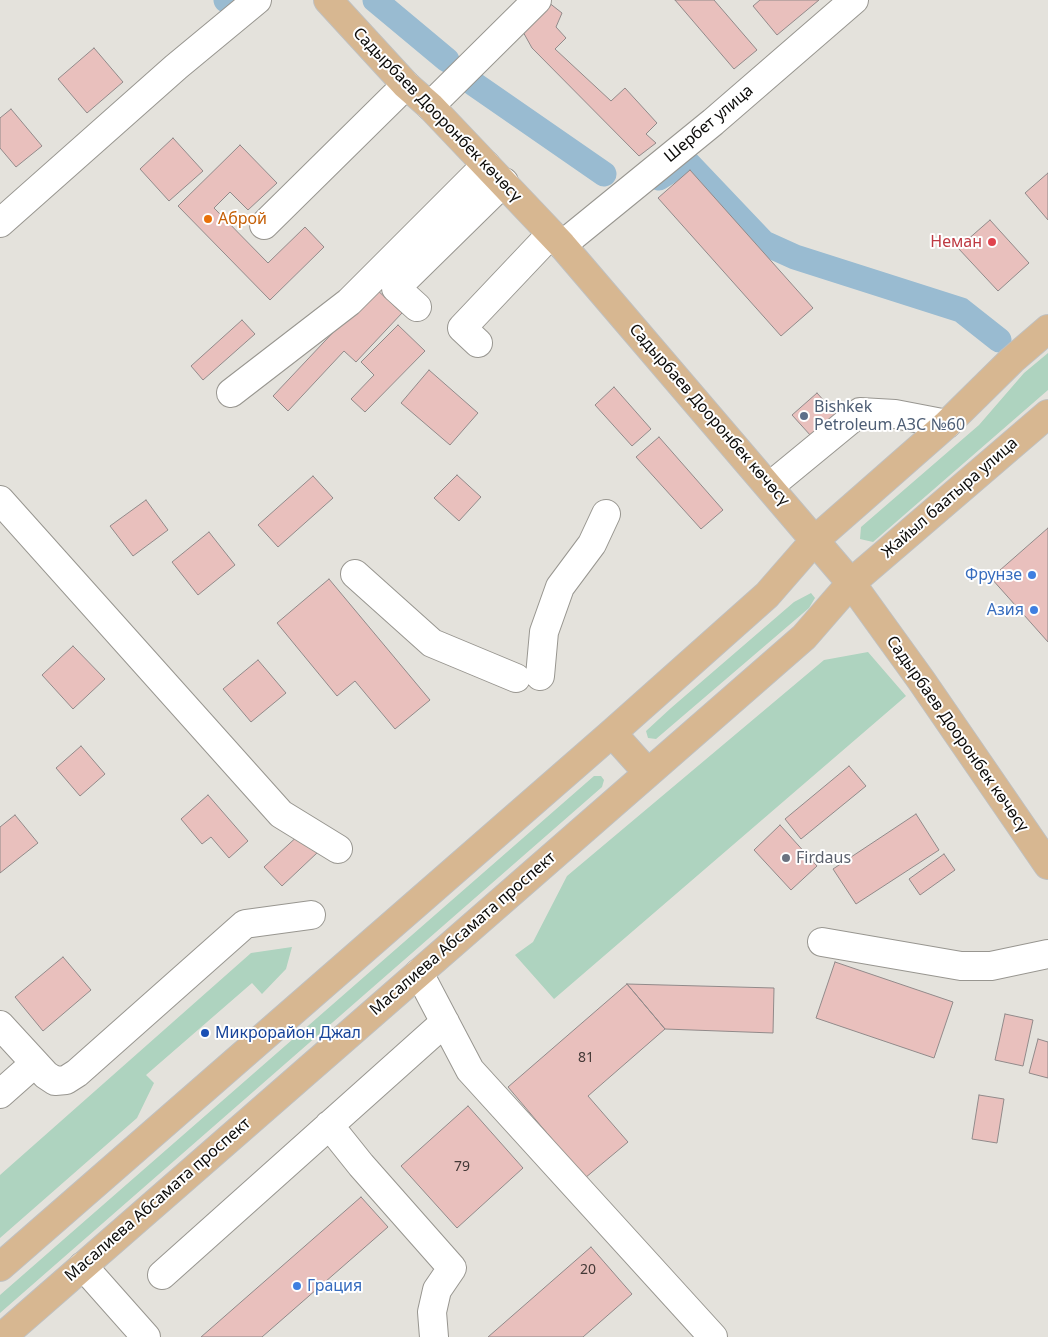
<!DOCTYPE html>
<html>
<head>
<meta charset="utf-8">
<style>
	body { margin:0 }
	canvas { display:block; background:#e4e2dc }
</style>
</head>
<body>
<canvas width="1048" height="1337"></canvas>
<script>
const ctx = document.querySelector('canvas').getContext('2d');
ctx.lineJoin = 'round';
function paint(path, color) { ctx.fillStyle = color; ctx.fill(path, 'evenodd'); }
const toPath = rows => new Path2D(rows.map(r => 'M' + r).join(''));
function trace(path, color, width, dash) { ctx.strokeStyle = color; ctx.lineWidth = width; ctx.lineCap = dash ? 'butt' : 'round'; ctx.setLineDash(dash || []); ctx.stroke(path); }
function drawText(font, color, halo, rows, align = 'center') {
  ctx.font = font + ' "Noto Sans",sans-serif'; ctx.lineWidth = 4; ctx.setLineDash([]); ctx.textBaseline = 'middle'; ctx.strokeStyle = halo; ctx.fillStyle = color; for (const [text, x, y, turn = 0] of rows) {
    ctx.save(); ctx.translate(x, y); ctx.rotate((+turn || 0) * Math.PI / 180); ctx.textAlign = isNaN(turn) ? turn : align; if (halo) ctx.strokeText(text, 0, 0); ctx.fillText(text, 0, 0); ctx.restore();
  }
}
const green = toPath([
	[1048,353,1048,390,873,542,860,539,861,527,979,425,1024,373],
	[811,593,815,598,809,608,656,739,648,738,646,731,671,708,794,602],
	[868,652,906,696,554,999,515,955,533,942,567,876,824,660],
	[594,776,601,776,604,780,602,787,0,1313,0,1295],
	[292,947,286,969,262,994,252,983,146,1075,154,1083,137,1118,0,1238,0,1175,251,953]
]);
const canal = toPath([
	[226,0,229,2],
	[375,0,447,60],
	[474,84,604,174],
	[659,178,686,161,764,243,795,257,961,310,999,340]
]);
const building = toPath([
	[675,0,714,0,757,50,734,69,675,0],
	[760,0,819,0,777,35,753,6,760,0],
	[548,2,562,13,556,27,566,38,555,49,611,101,625,88,657,123,646,134,656,143,639,156,532,48,522,30,548,2],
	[94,48,123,82,87,113,58,79,94,48],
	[11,109,42,146,16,167,0,148,0,118,11,109],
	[173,138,203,171,169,201,140,169,173,138],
	[240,145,277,183,248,210,230,192,214,208,268,263,305,227,324,247,270,300,178,206,240,145],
	[690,170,813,308,781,336,658,198,690,170],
	[1048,173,1048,220,1025,193,1048,173],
	[990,220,1029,263,998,291,958,248,990,220],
	[375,288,402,313,356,362,344,351,288,411,273,396,375,288],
	[242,320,255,334,203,380,191,366,242,320],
	[398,325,425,351,365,412,351,399,374,375,361,362,398,325],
	[429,370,478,413,450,445,401,403,429,370],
	[614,387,651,429,632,446,595,405,614,387],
	[817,393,836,414,811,436,792,415,817,393],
	[659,437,723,510,701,529,636,457,659,437],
	[457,475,481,497,459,521,434,498,457,475],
	[313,476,333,498,278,547,258,525,313,476],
	[146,500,168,530,133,556,110,526,146,500],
	[1048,528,1048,642,991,578,1048,528],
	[209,532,235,565,198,595,172,562,209,532],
	[329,579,430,700,395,729,355,681,337,696,277,623,329,579],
	[73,646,105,679,73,709,42,675,73,646],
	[258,660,286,693,251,722,223,689,258,660],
	[81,746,105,774,80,796,56,768,81,746],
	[849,766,866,786,801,839,785,819,849,766],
	[208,795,248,841,229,858,211,837,202,844,181,819,208,795],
	[916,814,939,850,856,904,833,869,916,814],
	[15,815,38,843,0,873,0,827,15,815],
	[780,825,817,866,791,890,754,850,780,825],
	[301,833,318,852,282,886,264,867,301,833],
	[944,854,955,870,920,895,909,879,944,854],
	[63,957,91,990,43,1031,15,997,63,957],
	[835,962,953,1002,934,1058,816,1018,835,962],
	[627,984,665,1029,588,1096,628,1142,585,1178,508,1087,627,984],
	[627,984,774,988,773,1033,665,1029,627,984],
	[1005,1014,1033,1020,1023,1066,995,1060,1005,1014],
	[1038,1039,1048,1042,1048,1078,1029,1073,1038,1039],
	[979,1095,1004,1099,997,1143,972,1139,979,1095],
	[468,1106,523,1168,457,1228,401,1166,468,1106],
	[361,1197,388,1227,262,1337,201,1337,361,1197],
	[591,1247,632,1294,583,1337,488,1337,591,1247]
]);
const minor = toPath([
	[430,106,537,0],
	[0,223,176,67,257,0],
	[264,225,406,85],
	[562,245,713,122,854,0],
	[417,307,396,288,504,182],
	[478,343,462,328,551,234],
	[231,393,349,302,486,165],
	[770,486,860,412,895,414,947,424],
	[0,500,281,814,338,849],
	[355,574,432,643,516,678],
	[540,676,544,632,560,587,592,544,606,514],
	[822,942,961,966,991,966,1048,954],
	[419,973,470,1070,713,1337],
	[0,1025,46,1075,55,1081,66,1080,77,1073,245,924,311,915],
	[0,1094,35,1063],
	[329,1125,361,1165,452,1268,437,1290,432,1312,434,1337],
	[83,1266,146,1337],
	[162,1275,445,1022]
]);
const major = toPath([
	[328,0,406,85,430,106,562,245,851,583,921,680,1048,865],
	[612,733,648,773],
	[0,1267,612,733,767,595,815,540,947,424,1012,360,1048,329],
	[2,1337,804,637,851,583,1048,414]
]);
const markers = [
	[208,219,5,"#e8710a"],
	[992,242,5,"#e0444e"],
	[804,416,5,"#5c6f8a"],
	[1032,575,5,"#3f7fe0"],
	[1034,610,5,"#3f7fe0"],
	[786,858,5,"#6b7280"],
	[205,1033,5,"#1a4fb4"],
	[297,1286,5,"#3f7fe0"]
];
const numberNames = [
	["81",586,1058],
	["79",462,1167],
	["20",588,1270]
];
const streetNames = [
	["Садырбаев Дооронбек көчөсү",437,115,46],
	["Шербет улица",709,124,-40],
	["Садырбаев Дооронбек көчөсү",709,415,49],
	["Жайыл баатыра улица",950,498,-41],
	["Садырбаев Дооронбек көчөсү",957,734,55],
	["Масалиева Абсамата проспект",463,934,-41],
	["Масалиева Абсамата проспект",158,1200,-41]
];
const foodNames = [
	["Аброй",218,219]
];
const healthNames = [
	["Неман",982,242]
];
const serviceNames = [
	["Bishkek",814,407],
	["Petroleum АЗС №60",814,425]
];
const shopNames = [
	["Фрунзе",1022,575],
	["Азия",1024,610],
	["Грация",307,1286,"left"]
];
const worshipNames = [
	["Firdaus",796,858]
];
const transitNames = [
	["Микрорайон Джал",215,1033]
];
paint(green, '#aed3bf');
trace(canal, '#99bbd1', 25);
paint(building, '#e9c0bd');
trace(building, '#918a8a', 1);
trace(minor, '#989690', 30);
trace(major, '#c0c0bf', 30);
trace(minor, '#fff', 28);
trace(major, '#d7b791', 28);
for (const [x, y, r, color] of markers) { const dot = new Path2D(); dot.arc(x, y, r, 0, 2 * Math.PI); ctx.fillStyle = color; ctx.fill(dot); trace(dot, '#fff', 2); }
drawText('14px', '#433836', null, numberNames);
drawText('16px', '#0c0b09', '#fff', streetNames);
drawText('16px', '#c56008', '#fff', foodNames, 'left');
drawText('16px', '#be3a42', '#fff', healthNames, 'right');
drawText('16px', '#4e5e75', '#fff', serviceNames, 'left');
drawText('16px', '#366cbe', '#fff', shopNames, 'right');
drawText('16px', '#5b616d', '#fff', worshipNames, 'left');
drawText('16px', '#164399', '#fff', transitNames, 'left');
</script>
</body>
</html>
